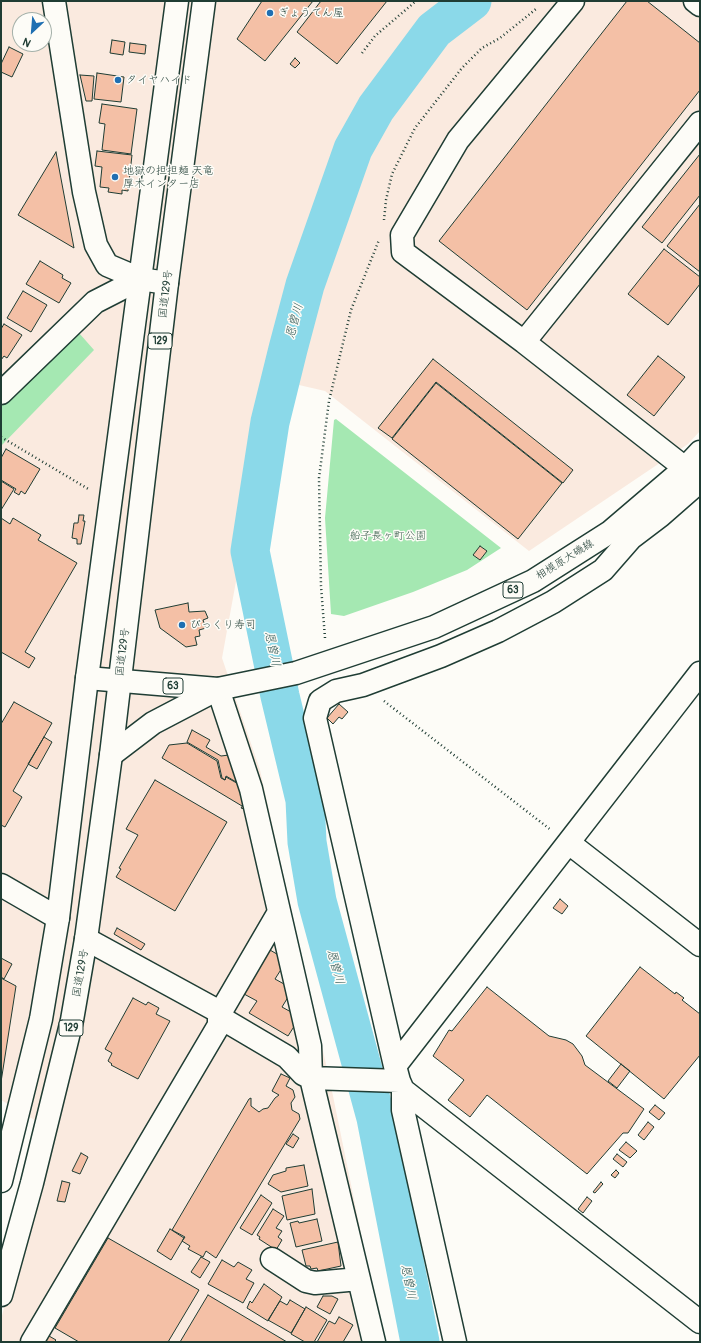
<!DOCTYPE html>
<html>
<head>
<meta charset="utf-8">
<style>
	body { margin:0 }
	#map { position:relative; width:701px; height:1343px; overflow:hidden; background:#fdfcf7; font-family:Pangolin,sans-serif }
	canvas { display:block }
	.frame { position:absolute; inset:0; border:2px solid #1f3d34; pointer-events:none }
	.north { position:absolute; left:12px; top:12px; width:40px; height:40px; box-sizing:border-box; background:#fdfcf7; border:1px solid #a4b0a9; border-radius:50%; rotate:206deg; font-size:11px; font-weight:700; line-height:16px; text-align:center; color:#1f3d34 }
	.north::after { content:''; display:block; margin:auto; width:14px; height:18px; background:#1f6fb2; clip-path:polygon(50% 0,100% 100%,50% 72%,0 100%) }
</style>
</head>
<body>
<div id="map">
<canvas width="701" height="1343"></canvas>
<div class="frame"></div>
<div class="north">N</div>
</div>
<script>
const ctx = document.querySelector('canvas').getContext('2d');
ctx.lineJoin = 'round';
function paint(path, color) { ctx.fillStyle = color; ctx.fill(path, 'evenodd'); }
const toPath = rows => new Path2D(rows.map(r => 'M' + r).join(''));
function trace(path, color, width, dash) { ctx.strokeStyle = color; ctx.lineWidth = width; ctx.lineCap = dash ? 'butt' : 'round'; ctx.setLineDash(dash || []); ctx.stroke(path); }
function drawText(font, color, halo, rows, align = 'center') {
  ctx.font = font + ' Pangolin,"Klee One",sans-serif'; ctx.lineWidth = 3; ctx.setLineDash([]); ctx.textBaseline = 'middle'; ctx.strokeStyle = halo; ctx.fillStyle = color; for (const [text, x, y, turn = 0] of rows) {
    ctx.save(); ctx.translate(x, y); ctx.rotate((+turn || 0) * Math.PI / 180); ctx.textAlign = isNaN(turn) ? turn : align; if (halo) ctx.strokeText(text, 0, 0); ctx.fillText(text, 0, 0); ctx.restore();
  }
}
const built = toPath([
	[1,1,700,1,700,431,688,444,529,551,325,391,273,379,222,658,260,770,332,1091,383,1342,1,1342,1,1319,53,1131,1,1100],
	[20,20,44,20,44,44,20,44]
]);
const green = toPath([
	[79,333,94,350,1,446,1,402],
	[336,419,501,548,467,570,413,592,344,616,331,614,325,518,334,420]
]);
const river = toPath([
	[420,1342,376,1118,317,901,307,842,305,800,280,696,250,551,270,422,288,349,305,285,353,149,376,108,434,30,472,1]
]);
const building = toPath([
	[262,1,313,1,265,61,237,39,262,1],
	[321,1,387,1,337,64,297,32,321,1],
	[627,1,647,1,700,43,700,90,527,310,439,241,627,1],
	[112,40,125,42,123,55,110,53,112,40],
	[130,43,146,45,145,54,129,52,130,43],
	[9,47,23,54,12,77,1,72,1,64,9,47],
	[295,58,300,63,295,68,290,64,295,58],
	[97,73,124,77,121,102,94,99,97,73],
	[80,75,94,76,92,101,86,101,80,75],
	[102,104,137,109,131,154,102,150,105,124,99,123,102,104],
	[97,151,132,155,128,191,122,190,122,194,108,192,109,188,100,187,102,167,95,166,97,151],
	[56,152,74,248,18,215,56,152],
	[700,154,700,195,662,243,642,227,700,154],
	[700,204,700,272,667,246,700,204],
	[664,249,700,277,700,284,668,325,628,294,664,249],
	[40,261,63,275,62,278,71,283,59,303,26,284,40,261],
	[23,291,47,305,31,332,7,318,23,291],
	[4,324,22,335,7,358,4,356,1,360,1,329,4,324],
	[658,356,685,377,654,416,627,395,658,356],
	[433,359,573,470,563,483,436,382,392,438,378,428,433,359],
	[436,383,562,483,518,539,392,439,436,383],
	[6,449,40,469,25,494,21,491,19,495,14,492,16,489,1,480,1,458,6,449],
	[1,481,14,489,1,510,1,481],
	[79,515,84,515,83,521,85,521,81,544,77,544,77,539,72,538,74,523,78,523,79,515],
	[1,518,10,524,13,518,41,535,38,540,77,563,25,652,35,658,29,668,1,652,1,518],
	[480,546,487,551,480,560,473,555,480,546],
	[188,603,189,612,205,611,208,618,203,620,206,628,199,630,200,636,195,637,197,645,186,647,160,628,155,610,188,603],
	[14,702,52,723,13,791,22,797,5,827,1,825,1,724,14,702],
	[339,704,348,712,342,719,339,717,333,724,327,718,339,704],
	[192,730,210,740,206,747,221,756,237,754,254,812,241,808,246,801,243,786,226,776,225,780,222,778,218,760,187,742,192,730],
	[44,737,52,742,37,769,28,764,44,737],
	[187,743,217,761,221,778,225,780,226,777,242,786,245,801,242,806,162,758,169,745,187,743],
	[155,780,227,822,175,911,116,877,121,869,119,868,138,835,126,829,155,780],
	[560,899,568,906,562,914,553,908,560,899],
	[117,928,145,944,141,950,114,934,117,928],
	[270,950,287,960,275,979,293,989,282,1007,300,1017,288,1036,249,1013,257,1001,244,994,270,950],
	[1,958,12,964,4,979,1,977,1,958],
	[640,967,675,994,676,992,684,998,682,1000,700,1014,700,1055,664,1099,586,1036,640,967],
	[1,978,16,986,1,1082,1,978],
	[487,987,549,1036,566,1040,573,1044,582,1056,585,1065,644,1109,628,1133,623,1133,587,1174,487,1095,470,1117,448,1100,464,1080,433,1056,449,1030,452,1031,487,987],
	[133,998,146,1005,148,1002,159,1008,156,1014,170,1021,138,1079,111,1065,112,1064,108,1061,112,1053,105,1049,133,998],
	[621,1064,630,1071,617,1088,608,1081,621,1064],
	[281,1074,290,1078,286,1086,293,1090,295,1097,291,1103,292,1110,299,1114,300,1119,216,1258,206,1251,203,1257,188,1249,190,1246,182,1241,185,1237,172,1230,249,1099,251,1098,251,1106,259,1112,263,1109,268,1108,275,1098,279,1095,272,1091,281,1074],
	[655,1105,665,1113,659,1120,649,1112,655,1105],
	[648,1122,654,1127,644,1140,638,1135,648,1122],
	[293,1134,299,1138,293,1148,286,1144,293,1134],
	[626,1142,637,1151,630,1158,619,1150,626,1142],
	[81,1153,88,1157,80,1174,72,1171,81,1153],
	[617,1154,627,1162,623,1167,613,1159,617,1154],
	[304,1165,308,1186,281,1192,268,1184,273,1175,286,1171,286,1168,304,1165],
	[616,1170,619,1173,615,1178,611,1175,616,1170],
	[62,1181,70,1183,65,1202,57,1201,62,1181],
	[601,1182,603,1184,595,1193,593,1192,601,1182],
	[312,1189,315,1214,287,1220,282,1196,312,1189],
	[261,1195,272,1203,252,1235,240,1228,261,1195],
	[587,1197,592,1201,583,1213,578,1209,587,1197],
	[273,1209,284,1216,276,1228,282,1231,278,1237,282,1240,276,1250,259,1239,260,1237,257,1235,273,1209],
	[317,1219,322,1241,296,1247,290,1223,298,1221,299,1223,317,1219],
	[170,1229,184,1238,171,1260,157,1251,170,1229],
	[108,1238,199,1290,168,1342,79,1342,55,1328,108,1238],
	[338,1242,341,1266,318,1271,317,1268,311,1269,310,1266,306,1266,302,1250,338,1242],
	[201,1257,210,1262,200,1278,191,1272,201,1257],
	[222,1260,234,1267,238,1262,252,1270,246,1279,254,1283,243,1303,208,1284,222,1260],
	[264,1284,282,1297,268,1321,247,1308,250,1301,252,1303,264,1284],
	[208,1295,287,1342,180,1342,208,1295],
	[323,1296,332,1296,338,1299,330,1314,317,1307,323,1296],
	[290,1300,305,1309,291,1333,268,1320,280,1301,287,1305,290,1300],
	[306,1307,327,1320,314,1342,305,1342,291,1334,306,1307],
	[339,1317,353,1325,343,1342,317,1342,329,1321,335,1324,339,1317],
	[49,1336,56,1340,54,1342,45,1342,49,1336]
]);
const path = toPath([
	[362,53,375,36,416,1],
	[384,220,386,200,392,174,415,128,462,68,482,48,500,38,536,9],
	[1,437,90,490],
	[325,638,321,586,319,478,329,401,351,310,379,240],
	[384,701,551,830]
]);
const minor = toPath([
	[54,1,84,192,96,245,107,265,140,279],
	[573,1,458,140,402,235,403,252,524,342,685,468,700,473],
	[695,1,700,5],
	[524,342,700,123],
	[218,689,251,789,310,1046,311,1078,374,1342],
	[569,843,700,945],
	[1,885,58,918],
	[86,939,216,1010,226,1021,287,1057,303,1074,311,1078,399,1081,395,1066,700,673],
	[395,1066,315,718,320,701,336,691,363,685,441,656,498,631,553,602,603,570,631,538,660,516,700,481],
	[399,1081,403,1090,700,1322],
	[403,1090,403,1110,455,1342],
	[272,1259,306,1281,315,1283,359,1279],
	[32,1342,219,1025,219,1015,279,912]
]);
const tertiary = toPath([
	[1,393,95,302,140,279,167,283]
]);
const primary = toPath([
	[87,678,218,689,296,673,434,627,533,581,610,532,685,468,700,452],
	[111,755,153,723,218,689]
]);
const trunk = toPath([
	[1,1181,41,1019,58,918,87,678,177,1],
	[1,1295,32,1183,72,1020,86,939,111,755,167,283,204,1]
]);
const markers = [
	[270,13,4,"#1f6fb2"],
	[118,80,4,"#1f6fb2"],
	[115,177,4,"#1f6fb2"],
	[182,625,4,"#1f6fb2"]
];
const shields = [
	[160,341,24],
	[513,590,20],
	[173,686,20],
	[71,1028,24]
];
const shieldNames = [
	["129",160,341],
	["63",513,590],
	["63",173,686],
	["129",71,1028]
];
const poiNames = [
	["ぎょうてん屋",278,13],
	["タイヤハイド",126,80],
	["地獄の担担麺 天竜",123,171],
	["厚木インター店",123,184],
	["びっくり寿司",190,625]
];
const streetNames = [
	["国道129号",166,294,-83],
	["相模原大磯線",565,560,-32],
	["国道129号",123,652,-83],
	["国道129号",81,973,-80]
];
const parkNames = [
	["船子長ヶ町公園",388,536]
];
const waterNames = [
	["恩曽川",295,321,-75],
	["恩曽川",272,649,78],
	["恩曽川",335,967,75],
	["恩曽川",408,1282,79]
];
paint(built, '#faeadf');
paint(green, '#a5e8b2');
trace(river, '#8bd9e9', 39);
paint(building, '#f4c0a6');
trace(building, '#1f3d34', 1);
trace(minor, '#1f3d34', 25);
trace(tertiary, '#1f3d34', 25);
trace(primary, '#1f3d34', 25);
trace(trunk, '#1f3d34', 25);
trace(path, '#1f3d34', 2.5, [1, 3]);
trace(minor, '#fdfcf7', 22);
trace(tertiary, '#fdfcf7', 22);
trace(primary, '#fdfcf7', 22);
trace(trunk, '#fdfcf7', 22);
for (const [x, y, r, color] of markers) { const dot = new Path2D(); dot.arc(x, y, r, 0, 2 * Math.PI); ctx.fillStyle = color; ctx.fill(dot); trace(dot, '#fdfcf7', 1.5); }
for (const [x, y, w] of shields) { const box = new Path2D(); box.roundRect(x - w / 2, y - 8, w, 16, 3); ctx.fillStyle = '#fdfcf7'; ctx.fill(box); trace(box, '#1f3d34', 1); }
drawText('bold 10px', '#1f3d34', null, shieldNames);
drawText('11px', '#1f3d34', '#fdfcf7', poiNames, 'left');
drawText('11px', '#1f3d34', '#fdfcf7', streetNames);
drawText('11px', '#3a5f4d', '#fdfcf7', parkNames);
drawText('italic 12px', '#355c58', '#fdfcf7', waterNames);
</script>
</body>
</html>
